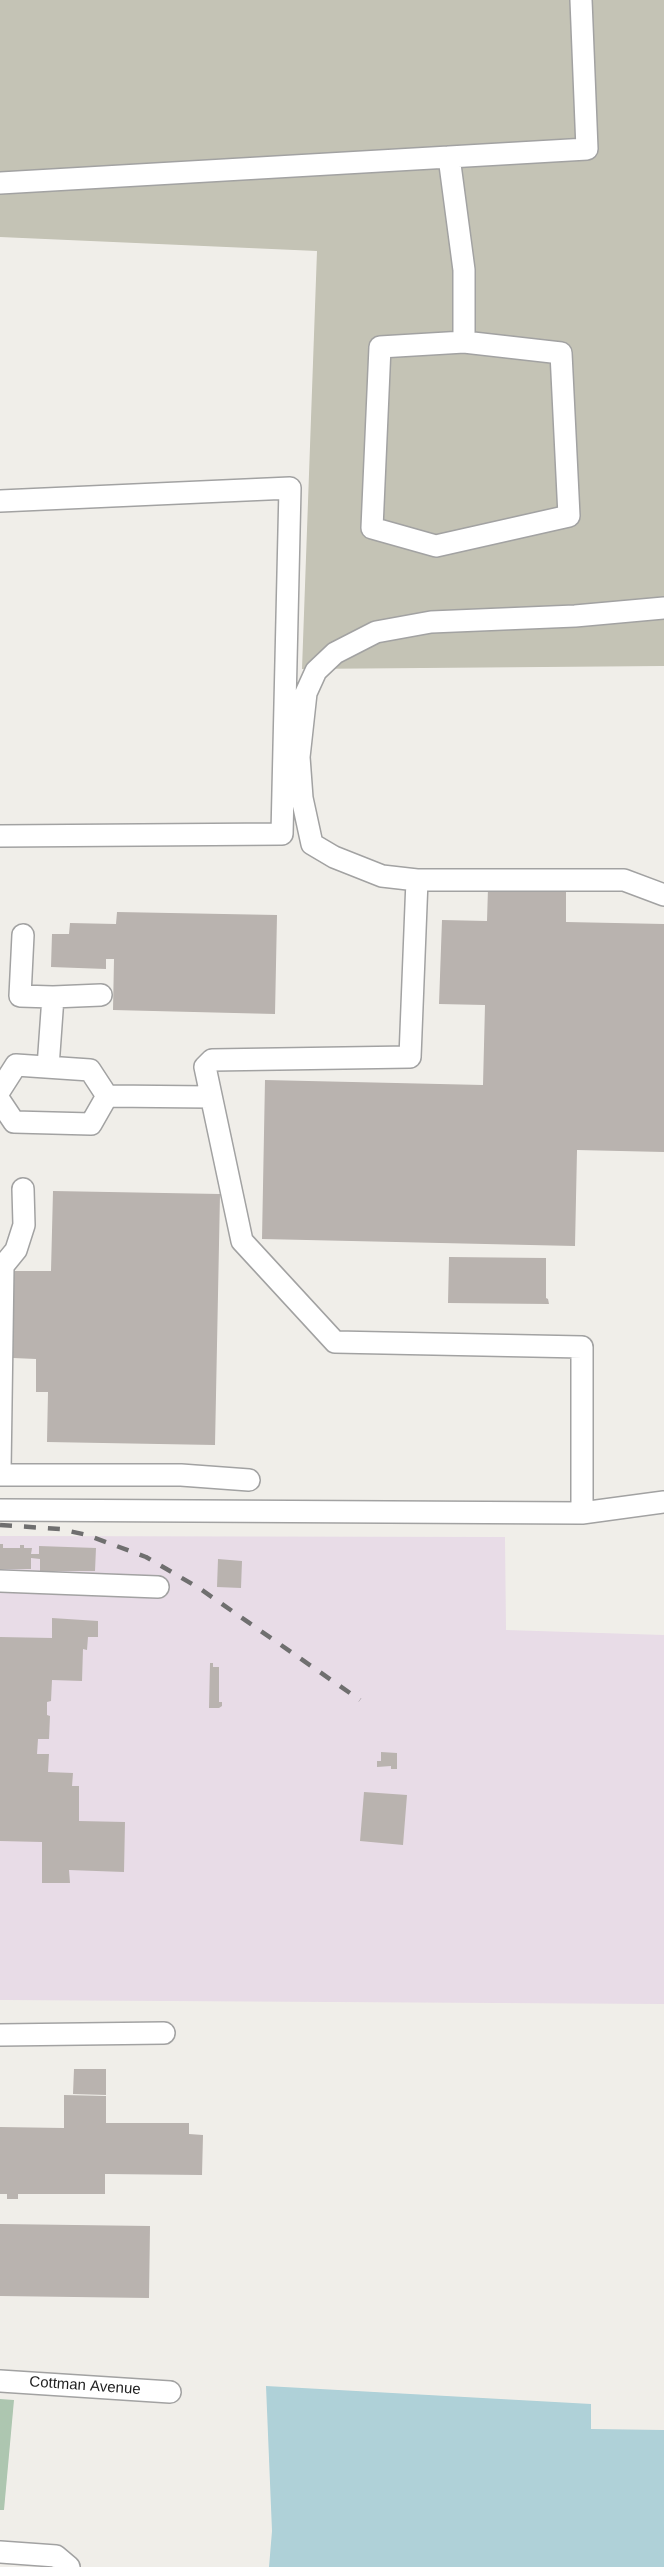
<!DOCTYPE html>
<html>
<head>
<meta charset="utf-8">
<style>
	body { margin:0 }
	canvas { display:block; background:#f0eee9 }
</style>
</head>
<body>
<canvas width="664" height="2567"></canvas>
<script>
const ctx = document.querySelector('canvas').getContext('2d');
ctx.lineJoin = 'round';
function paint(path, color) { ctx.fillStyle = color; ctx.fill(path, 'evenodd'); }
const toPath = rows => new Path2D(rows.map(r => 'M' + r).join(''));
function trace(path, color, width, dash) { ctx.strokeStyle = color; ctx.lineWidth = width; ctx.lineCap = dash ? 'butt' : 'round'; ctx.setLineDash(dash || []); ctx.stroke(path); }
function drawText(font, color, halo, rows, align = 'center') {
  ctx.font = font + ' Arial,sans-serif'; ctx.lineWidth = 5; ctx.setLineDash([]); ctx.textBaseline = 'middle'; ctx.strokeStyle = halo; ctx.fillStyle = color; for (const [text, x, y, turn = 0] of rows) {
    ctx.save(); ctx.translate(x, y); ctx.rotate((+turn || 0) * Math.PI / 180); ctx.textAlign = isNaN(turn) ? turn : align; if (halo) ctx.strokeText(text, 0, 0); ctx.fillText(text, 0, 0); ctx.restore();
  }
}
const industrial = toPath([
	[0,1536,505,1537,506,1630,664,1635,664,2004,0,2000]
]);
const construction = toPath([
	[0,0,664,0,664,666,302,669,317,251,0,237]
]);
const cemetery = toPath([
	[0,2399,14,2400,4,2510,0,2510]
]);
const water = toPath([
	[266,2386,591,2404,591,2429,664,2430,664,2567,269,2567,272,2531]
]);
const building = toPath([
	[488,888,566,890,566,922,664,924,664,1152,577,1150,575,1246,262,1239,265,1080,483,1085,485,1005,439,1004,442,920,487,921],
	[117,912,277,915,275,1014,113,1010,114,959,106,959,106,969,51,967,52,934,69,934,70,923,116,924],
	[53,1191,220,1194,215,1445,47,1442,48,1392,36,1392,36,1359,13,1358,14,1292,11,1292,12,1271,51,1271],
	[449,1257,546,1258,546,1298,548,1299,549,1304,448,1303],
	[0,1544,3,1544,3,1548,20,1548,20,1545,24,1545,24,1548,32,1548,31,1554,39,1554,39,1546,96,1548,95,1571,46,1571,46,1574,40,1574,40,1559,31,1558,31,1569,0,1569],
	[218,1559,242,1561,241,1588,217,1587],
	[52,1618,98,1621,98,1637,88,1637,87,1650,83,1649,82,1681,52,1680,51,1701,47,1702,47,1715,50,1716,49,1739,38,1739,37,1754,49,1754,48,1772,73,1773,72,1786,79,1786,79,1821,125,1822,124,1872,69,1870,70,1883,42,1883,42,1842,0,1841,0,1637,52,1638],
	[210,1663,213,1663,213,1667,219,1667,219,1702,222,1702,222,1706,219,1708,209,1708],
	[381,1752,397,1753,397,1769,391,1769,391,1766,377,1767,377,1761,381,1761],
	[364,1792,407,1795,403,1845,360,1841],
	[74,2069,106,2069,106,2095,73,2094],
	[64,2095,106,2096,106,2123,189,2123,189,2134,203,2135,202,2175,105,2174,105,2194,18,2194,18,2199,7,2199,7,2194,0,2194,0,2127,64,2128],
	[0,2224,150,2226,149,2298,0,2296]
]);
const minor = toPath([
	[449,157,464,270,464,342,380,347,372,528,436,546,569,516,561,353,464,342],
	[0,183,587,149,581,0],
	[0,501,290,488,282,834,0,836],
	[417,880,382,876,334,857,312,844,302,798,299,757,306,693,316,671,335,653,376,632,431,622,575,616,664,608],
	[664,895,624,880,417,880,410,1057,212,1060,205,1067,242,1241,335,1342,582,1347,582,1513,664,1502],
	[23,935,20,996,53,997,48,1067],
	[53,997,101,995],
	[0,1090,16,1065,90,1070,107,1096],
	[107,1096,210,1097],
	[0,1101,14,1122,91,1124,107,1096],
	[0,1471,3,1266,16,1250,24,1225,23,1189],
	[0,1475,181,1475,249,1480],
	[0,1510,582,1513],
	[0,1581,158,1587],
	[0,2035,164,2033],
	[0,2381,170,2392],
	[0,2552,56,2556,69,2567]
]);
const rail = toPath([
	[0,1525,60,1529,87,1535,146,1557,199,1588,360,1700]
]);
const streetNames = [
	["Cottman Avenue",85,2386,4]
];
paint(industrial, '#e8dce7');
paint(construction, '#c4c3b5');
paint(cemetery, '#adc6b0');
paint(water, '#afd1d8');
paint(building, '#b9b3af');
trace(minor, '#a2a2a2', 24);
trace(minor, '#fff', 21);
trace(rail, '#6f6f6f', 4.5, [12, 12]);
drawText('15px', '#212121', '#fff', streetNames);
</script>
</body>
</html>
